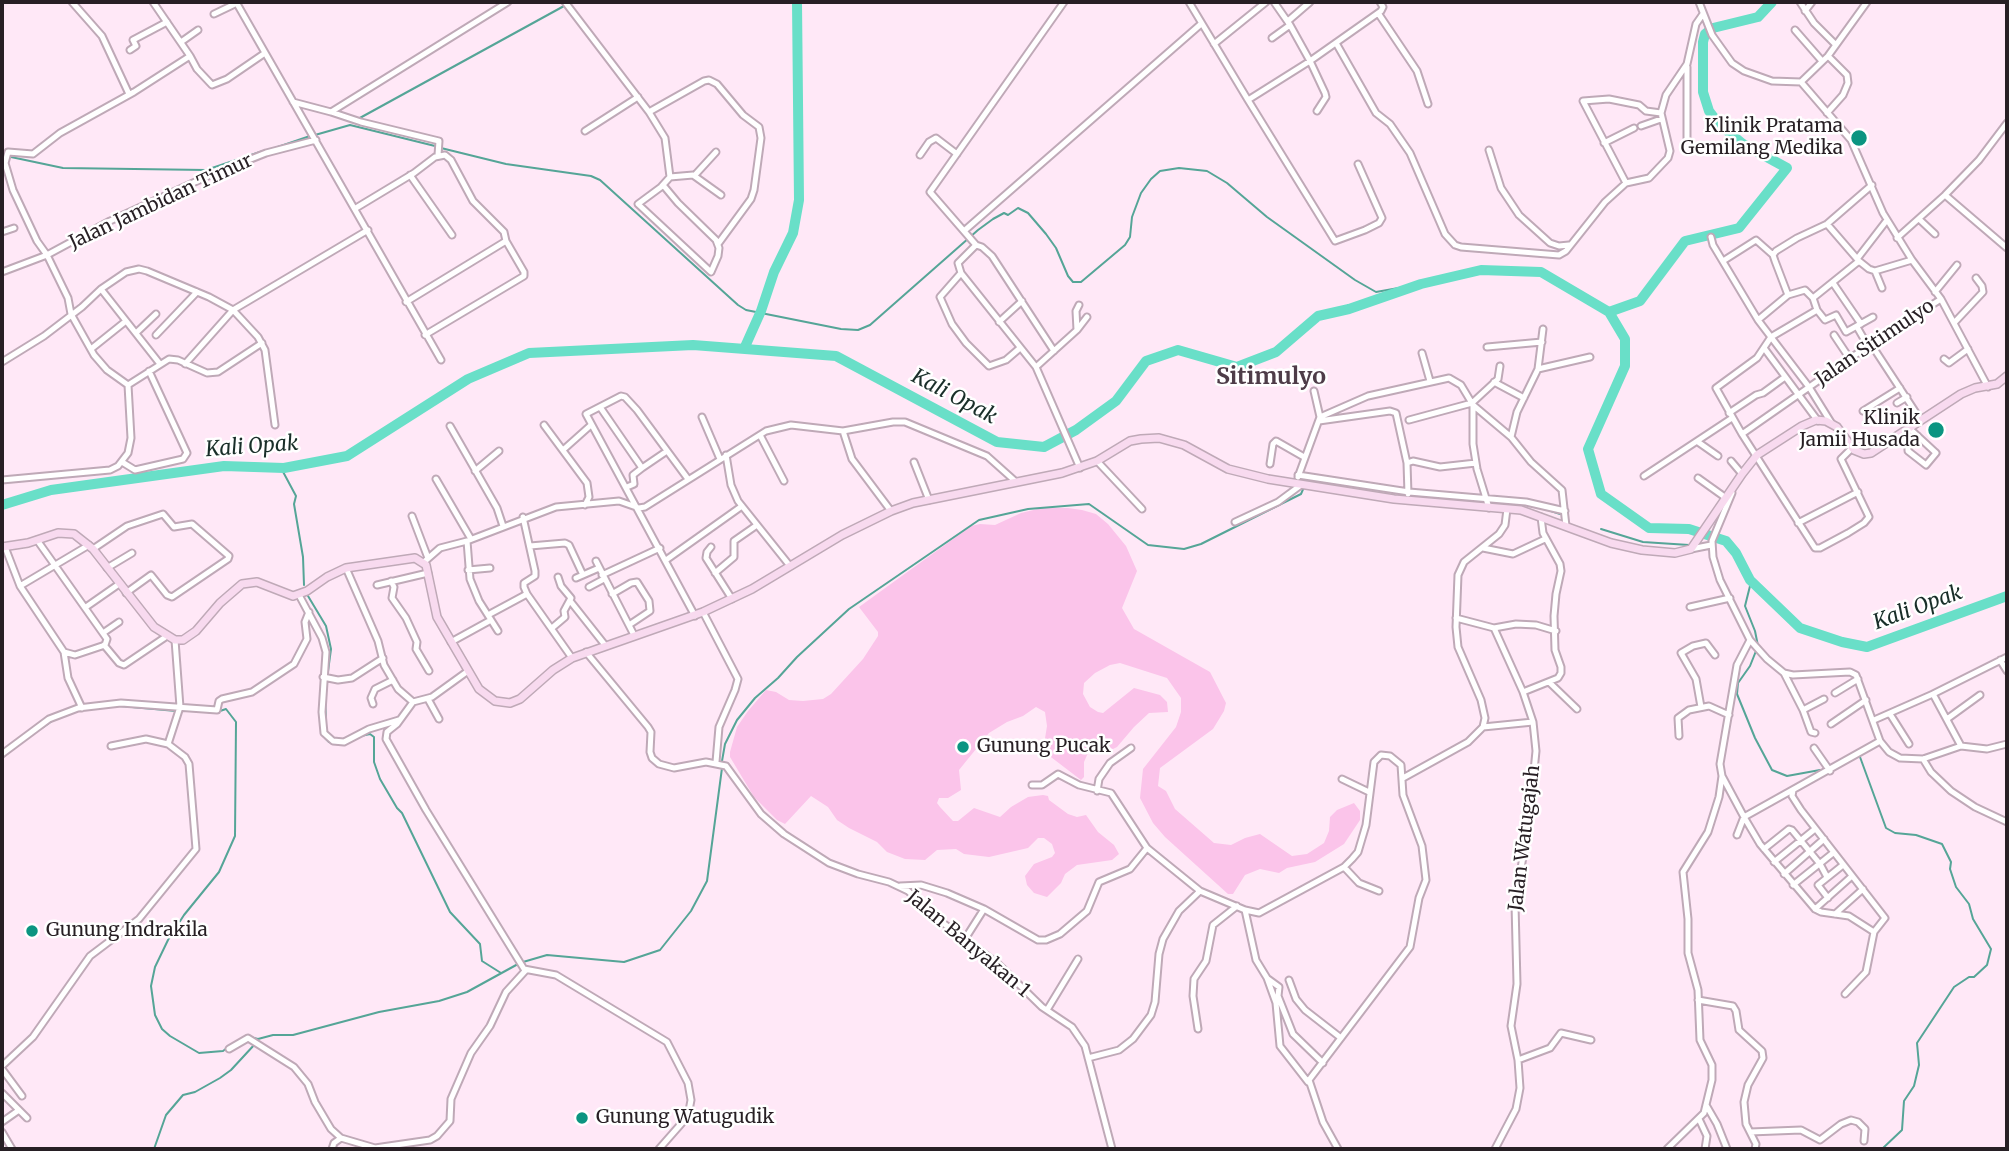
<!DOCTYPE html>
<html>
<head>
<meta charset="utf-8">
<style>
	body { margin:0 }
	#map { position:relative; width:2009px; height:1151px; overflow:hidden; background:#ffe8f7; font-family:Merriweather,serif }
	canvas { display:block }
	.frame { position:absolute; inset:0; border:4px solid #271f24; pointer-events:none }
</style>
</head>
<body>
<div id="map">
<canvas width="2009" height="1151"></canvas>
<div class="frame"></div>
</div>
<script>
const ctx = document.querySelector('canvas').getContext('2d');
ctx.lineJoin = 'round';
function paint(path, color) { ctx.fillStyle = color; ctx.fill(path, 'evenodd'); }
const toPath = rows => new Path2D(rows.map(r => 'M' + r).join(''));
function trace(path, color, width, dash) { ctx.strokeStyle = color; ctx.lineWidth = width; ctx.lineCap = dash ? 'butt' : 'round'; ctx.setLineDash(dash || []); ctx.stroke(path); }
function drawText(font, color, halo, rows, align = 'center') {
  ctx.font = font + ' Merriweather,serif'; ctx.lineWidth = 5; ctx.setLineDash([]); ctx.textBaseline = 'middle'; ctx.strokeStyle = halo; ctx.fillStyle = color; for (const [text, x, y, turn = 0] of rows) {
    ctx.save(); ctx.translate(x, y); ctx.rotate((+turn || 0) * Math.PI / 180); ctx.textAlign = isNaN(turn) ? turn : align; if (halo) ctx.strokeText(text, 0, 0); ctx.fillText(text, 0, 0); ctx.restore();
  }
}
const green = toPath([
	[1042,508,1068,508,1082,510,1096,514,1108,524,1126,546,1137,571,1122,608,1134,629,1210,672,1226,703,1224,711,1213,729,1160,768,1158,786,1166,791,1175,809,1214,843,1231,845,1245,838,1260,834,1292,856,1307,854,1324,843,1329,831,1330,817,1337,810,1354,803,1360,811,1360,820,1344,844,1315,862,1287,868,1279,873,1260,869,1245,875,1233,894,1228,894,1165,837,1153,823,1140,798,1143,769,1176,727,1181,712,1181,698,1167,678,1120,663,1110,665,1095,673,1084,683,1083,694,1090,707,1098,712,1103,713,1134,688,1160,695,1167,702,1168,712,1149,713,1134,727,1117,747,1113,749,1101,745,1091,746,1084,762,1084,777,1081,780,1043,751,1047,726,1045,712,1036,707,1023,716,1007,722,989,733,959,770,961,790,948,798,939,798,937,803,940,807,953,821,958,821,974,808,1000,817,1011,807,1028,797,1043,795,1048,796,1049,800,1068,814,1077,817,1086,815,1098,832,1114,845,1119,854,1112,860,1077,865,1065,874,1061,883,1047,897,1034,893,1027,885,1025,876,1034,864,1052,857,1055,853,1052,844,1044,838,1038,838,1028,848,989,857,964,854,956,849,937,850,925,860,905,859,887,852,877,842,849,828,837,820,828,807,811,796,785,824,777,820,754,797,730,757,730,752,737,727,748,711,766,690,776,692,789,700,803,701,823,699,831,694,863,659,878,636,878,632,859,607,971,526,980,524,995,525,1021,513]
]);
const stream = toPath([
	[358,119,564,6],
	[315,135,350,125,435,146],
	[441,148,506,164,591,176,600,180,738,305,746,310,841,329,858,330,870,325,978,230,993,219,1004,213,1008,215,1018,208,1028,213,1046,234,1056,248,1068,276,1073,282,1081,282,1125,245,1130,237,1132,217,1141,193,1151,179,1160,171,1179,168,1207,171,1227,183,1267,217,1355,280,1376,292,1421,284],
	[269,150,310,136],
	[11,157,63,168,206,170,263,151],
	[281,468,296,496,294,504,303,557,304,585],
	[1306,482,1317,481,1443,499,1525,505],
	[1551,511,1560,514],
	[1601,529,1643,542,1689,545],
	[1751,582,1745,606,1755,631,1758,646,1750,666,1738,683,1737,694,1755,738,1772,770,1787,776,1820,770],
	[308,596,326,626,331,649,326,686],
	[325,699,326,721],
	[121,706,176,711],
	[201,711,214,713,226,709,236,722,235,836,219,872,184,915,168,940,155,967,151,986,155,1015,162,1029,170,1036,199,1053,223,1051,227,1048],
	[42,728,52,721],
	[361,736,370,734,374,737,374,762,380,779,397,808,402,813,450,912,480,944,482,961,501,973],
	[325,738,329,742,340,744],
	[1860,757,1886,828,1895,833,1916,835,1942,844,1951,862,1950,869,1956,887,1969,904,1973,919,1991,949,1987,965,1974,977,1969,977,1954,987,1917,1043,1919,1065,1914,1086,1904,1101,1902,1130,1882,1149],
	[2,758,18,745],
	[722,761,725,744,737,720,755,698,778,678,797,657,849,609,979,520,1028,509,1089,504,1148,545,1184,549,1201,544,1301,494,1304,487],
	[523,962,547,955,624,962,660,950,691,911,707,881,722,768],
	[250,1037,258,1039,273,1035,293,1035,379,1012,439,1001,467,992,518,964],
	[154,1149,166,1115,183,1095,195,1092,220,1078,231,1070,255,1044]
]);
const river = toPath([
	[1609,312,1640,301,1685,241,1739,228,1787,168,1743,144,1719,124,1709,111,1703,92,1703,42,1705,34,1713,28,1758,17,1772,2],
	[744,349,761,311,774,272,793,233,799,200,797,2],
	[2,505,51,490,224,466,284,468,347,456,468,379,529,353,693,345,836,356,997,442,1044,447,1076,430,1116,401,1146,361,1178,350,1237,367,1276,352,1318,316,1349,309,1421,284,1481,270,1541,272,1609,312,1625,339,1625,366,1588,449,1601,494,1649,528,1689,529,1726,541,1736,553,1750,580,1800,628,1842,642,1867,647,2007,596]
]);
const minor = toPath([
	[72,2,102,36,129,94],
	[236,2,441,360],
	[565,2,649,112,665,138,670,177,661,187,638,204,711,272,718,256,719,248,716,240,678,203,663,185],
	[1064,2,930,192,976,245,958,263,961,273,1036,367,1077,330,1087,317],
	[1189,2,1248,100,1310,61,1381,11,1383,7,1380,2],
	[1274,2,1290,25,1310,61,1325,93,1326,97,1317,111],
	[1699,2,1712,35,1732,63,1744,71,1772,81,1801,82,1851,140,1883,213,1912,260,1941,299,1988,387],
	[1800,2,1814,23,1836,45],
	[1805,11,1812,2],
	[1378,13,1417,71,1428,104],
	[214,14,237,3],
	[1288,21,1310,2],
	[1795,30,1822,61],
	[1272,38,1290,25],
	[181,42,198,30],
	[1336,43,1376,113,1390,124,1410,153,1445,234,1455,245,1461,247,1559,255,1566,251,1605,202,1626,183],
	[1214,44,1266,2],
	[130,50,136,46,133,40,167,22],
	[190,56,197,69,212,85,227,79,265,53],
	[1687,67,1687,138],
	[1801,82,1828,56,1867,2],
	[1248,100,1335,241,1365,230,1379,223,1382,218,1358,164],
	[293,102,331,112,508,2],
	[331,112,361,122,439,141,438,155],
	[649,112,704,81,709,80,717,84,743,115,759,127,761,138,754,190,751,199,718,244],
	[1661,113,1670,151,1668,158,1649,178,1626,183,1583,101,1609,99,1639,105,1646,111,1661,113,1666,95,1687,64,1696,24,1703,14],
	[1827,113,1843,95,1848,83,1847,75,1828,56],
	[1641,126,1661,119],
	[585,131,638,97],
	[1604,143,1634,128],
	[1489,150,1501,188,1519,215,1550,243,1559,246,1569,245],
	[920,155,929,142,936,138,957,154],
	[410,175,452,235],
	[695,175,716,152],
	[670,177,693,175,721,195],
	[1945,195,2007,248],
	[356,208,414,173,435,157,445,155,451,160,473,201,504,232,506,241,524,272,524,276,425,335],
	[1919,219,1935,234],
	[1827,224,1859,261,1869,269,1875,271,1912,260],
	[964,231,1201,24],
	[2,232,14,228],
	[1711,237,1713,245,1758,320],
	[1897,238,1945,195,1979,160,2007,123],
	[976,245,982,247,992,256,1054,351],
	[1857,259,1887,220],
	[1723,261,1756,240,1773,255],
	[1875,271,1882,288],
	[2,272,47,255,37,241,13,190,5,163,8,152,33,154,60,133,134,92,190,56,153,2],
	[961,273,940,297,952,324,966,343,989,366,1006,360,1020,348],
	[1833,283,1861,324],
	[101,289,160,364],
	[1935,292,1957,265],
	[1788,295,1758,320,1809,387,1832,424],
	[1813,298,1859,261],
	[406,302,506,241],
	[1817,310,1825,320,1836,315,1846,332,1873,317],
	[999,322,1022,301],
	[1954,323,1983,292,1982,286,1976,278],
	[1857,327,1868,346],
	[1077,330,1076,311,1079,305],
	[136,333,156,314],
	[156,335,197,292],
	[1834,335,1850,359],
	[1871,344,1920,419],
	[1487,347,1542,342],
	[1764,348,1818,421],
	[91,349,126,321],
	[1422,353,1430,381],
	[1944,359,1949,363,1968,349],
	[2,362,44,336,82,307,101,289,126,272,139,269,147,271,209,297,233,310,368,230],
	[185,364,233,310,258,337,265,350,275,425],
	[1036,367,1080,468],
	[1538,369,1590,357],
	[1494,382,1524,398],
	[128,385,107,370,94,355,71,314,68,298,47,255,110,221,208,176,266,153,316,140],
	[128,385,169,359,178,360,207,373,218,372,262,343],
	[1897,403,1907,397],
	[1473,405,1511,437,1531,462,1562,490,1566,526],
	[600,407,642,468,633,475,634,484,627,487],
	[1863,411,1900,388],
	[1729,413,1756,395,1763,393,1785,377],
	[702,417,720,459],
	[1320,417,1368,396,1449,378,1461,385,1473,405,1473,444,1477,469,1489,508],
	[1409,420,1472,403,1498,379,1500,366],
	[1319,421,1390,411,1396,413,1407,463,1408,494],
	[544,425,587,483,589,497,585,505],
	[450,426,497,508,503,526],
	[1909,428,1935,452,1936,453,1926,465,1908,451,1908,447,1918,436],
	[843,431,852,459,891,511],
	[1742,434,1868,346,1941,299],
	[760,435,784,481],
	[1511,437,1517,412,1538,369,1543,329],
	[1698,442,1718,456],
	[1852,448,1841,459,1869,517,1864,523,1848,533,1820,548,1815,548,1742,434,1716,388,1757,358,1771,337,1817,310,1813,298,1805,290,1788,295,1775,261,1773,255,1776,251,1797,238,1827,224,1872,185],
	[563,450,591,425],
	[726,455,731,485,738,501,790,566],
	[1097,461,1142,509],
	[1731,461,1742,474],
	[122,462,135,470,183,459,187,453,149,371],
	[914,462,929,500],
	[1407,463,1413,461,1440,467,1476,463],
	[1270,464,1273,444,1276,441,1304,457],
	[642,468,667,451],
	[475,471,499,451],
	[1298,475,1409,492,1526,502,1565,511],
	[1644,476,1732,418],
	[1298,477,1320,417,1314,391],
	[1698,478,1726,498],
	[436,479,471,539],
	[688,479,637,410,625,397,621,396,586,414,695,616],
	[2,480,110,470,118,466,128,453,131,438,128,385],
	[1732,493,1712,541,1713,557,1720,580,1750,640,1767,659,1784,673,1793,675,1850,672,1856,675,1880,741,1889,752,1900,758,1923,759,1961,746,1987,749,2007,744],
	[412,516,428,558],
	[523,517,535,571,535,576,524,583,524,587,527,594,572,658],
	[1235,522,1278,502,1301,485],
	[1798,523,1858,492],
	[467,541,470,579,479,601,498,631],
	[530,546,565,543,569,545,583,575],
	[5,547,20,586,64,652,75,655,105,645,107,639,37,540],
	[711,547,707,552,706,558,732,599],
	[1483,548,1513,554,1545,539],
	[93,549,127,526,163,514,174,527,192,524,229,556,228,559,172,597,167,595,151,575,126,593],
	[1691,549,1711,545],
	[666,560,742,506],
	[596,561,634,635],
	[424,562,440,548,467,541,556,507,619,501,639,508,645,507,766,431,791,425,843,431,893,422,905,422,987,456,1015,481],
	[107,568,132,553],
	[346,568,378,641,384,665,398,689,413,702],
	[468,570,490,568],
	[715,573,734,557,734,541,757,525],
	[602,575,660,548],
	[576,578,599,568],
	[391,581,394,587,392,598,406,618,417,642,416,649,429,671],
	[377,585,428,573],
	[20,586,89,545],
	[589,587,604,579],
	[612,594,631,583,637,582,649,601,650,611,629,625],
	[299,595,322,638,326,652,322,712,324,733,333,741,344,742,369,729,399,720],
	[571,602,605,645],
	[86,607,119,584],
	[1690,607,1730,598],
	[703,612,738,679,735,690,719,727,716,762],
	[488,615,527,594],
	[1456,618,1494,628,1516,624,1536,625,1556,631],
	[552,628,565,617,564,611,571,598,561,586,558,577],
	[1494,628,1523,692],
	[103,633,119,622],
	[1750,640,1737,665,1720,764,1722,776,1744,817,1880,741],
	[451,642,491,620],
	[104,645,119,663,124,665,167,636],
	[64,652,68,678,82,708],
	[586,652,648,727,651,732,650,752,652,758,659,764,674,768,706,762,726,766,761,814,784,834,829,863,858,874,889,882,908,891,943,923,997,963,1042,1007,1072,1027,1085,1046,1112,1149],
	[2000,660,2007,671],
	[468,671,432,697,413,702,397,724,387,732,386,739,426,810,524,969,556,975,667,1042,688,1083,691,1100,688,1116,659,1149],
	[1784,673,1803,710,1811,732,1815,733],
	[323,677,338,680,352,678,383,658],
	[1549,682,1577,709],
	[1835,693,1858,679],
	[1933,694,1961,746],
	[428,699,439,719],
	[373,704,371,698,375,689,393,680],
	[1701,707,1696,679,1681,653,1693,646,1706,643,1715,655],
	[1803,710,1824,699],
	[1890,714,1909,744],
	[1947,719,1980,695],
	[1874,720,1933,694,2007,657],
	[1831,724,1866,700],
	[1483,727,1533,722],
	[1679,736,1678,718,1689,710,1709,706,1729,715],
	[111,746,146,739,168,744],
	[1814,748,1830,771],
	[2,754,49,719,78,708,121,703,217,710,219,701,222,699,252,692,294,664,307,639,305,622,309,612],
	[1923,759,1931,772,1951,791,1975,807,2007,822],
	[1403,778,1468,742,1483,727,1485,718,1481,700,1458,647,1456,627,1458,575,1464,562,1499,534,1505,525,1507,509],
	[1342,779,1369,792],
	[1032,785,1042,785,1058,774,1079,785,1111,793,1147,848,1200,891],
	[1793,790,1792,796,1801,810,1885,918,1874,932,1866,972,1845,994],
	[1097,791,1099,779,1110,763,1131,748],
	[1737,835,1744,817,1760,844,1815,909,1821,912,1849,916,1874,932],
	[1764,849,1789,829,1792,830,1820,864,1827,877],
	[1774,862,1815,829],
	[1344,867,1359,883,1379,891],
	[1784,874,1824,839],
	[1793,885,1833,853],
	[900,886,921,885,947,893,984,909,1038,940,1046,940,1060,934,1087,911,1099,882,1130,869,1147,848],
	[1828,898,1818,885,1843,865],
	[1815,909,1852,876],
	[1245,910,1256,960,1267,978,1276,1003,1280,1046,1308,1082],
	[1835,914,1863,889],
	[965,939,984,909],
	[1268,979,1279,987,1278,996,1293,1034,1323,1063],
	[1289,980,1296,999,1305,1010,1341,1038],
	[1698,1000,1733,1006,1736,1011,1739,1030,1762,1051,1763,1058,1748,1085,1744,1102,1746,1124,1756,1144,1755,1149],
	[1047,1010,1078,959],
	[1198,1029,1193,996,1194,979,1206,961,1213,925,1237,906],
	[229,1049,248,1038,294,1067,308,1084,315,1102,331,1129,341,1138],
	[1088,1058,1119,1050,1133,1039,1151,1015,1155,1002,1159,954,1163,939,1179,911,1200,891,1245,910,1259,913,1344,867,1352,859,1358,852,1366,825,1374,762,1381,755,1390,756,1401,765,1403,795,1422,846,1426,880,1419,898,1410,947,1309,1080,1323,1122,1338,1149],
	[1518,1060,1550,1048,1561,1033,1591,1040],
	[2,1066,33,1037,90,956,139,919,196,849,189,764,185,757,168,744,180,707,175,640],
	[2,1069,22,1096],
	[2,1093,27,1118],
	[1706,1105,1717,1124,1727,1149],
	[1699,1119,1707,1136,1705,1149],
	[2,1122,19,1110],
	[2,1132,12,1149],
	[1750,1132,1801,1130,1820,1140,1841,1124,1851,1120,1858,1122,1865,1129,1864,1141],
	[332,1149,334,1143,341,1138,375,1148,430,1140,437,1136,450,1121,451,1099,471,1053,490,1026,506,992,526,970],
	[1495,1149,1516,1109,1520,1088,1518,1060,1511,1026,1517,984,1515,904,1529,821,1536,751,1533,722,1523,692,1558,678,1561,673,1561,667,1555,650,1554,616,1556,594,1561,571,1560,564,1543,533,1541,517],
	[1667,1149,1704,1113,1712,1080,1712,1065,1700,1040,1698,990,1688,953,1688,919,1683,872,1708,832,1719,797,1722,776]
]);
const secondary = toPath([
	[2,547,28,543,58,533,74,534,93,549,154,627,175,640,183,640,196,631,220,603,242,584,257,582,293,596,307,591,327,577,346,568,415,558,426,565,437,617,479,689,495,701,510,703,520,699,553,670,572,658,703,612,752,589,842,535,891,511,913,503,1062,473,1097,461,1130,441,1141,439,1159,438,1184,445,1228,469,1268,479,1394,499,1521,510,1611,543,1642,550,1675,553,1691,549,1742,474,1757,455,1802,426,1816,420,1826,421,1837,427,1854,450,1864,454,1871,453,1961,394,1975,388,1997,384,2007,376]
]);
const markers = [
	[1859,138,9,"#0b9581"],
	[1936,430,9,"#0b9581"],
	[963,747,7,"#0b9581"],
	[32,931,7,"#0b9581"],
	[582,1118,7,"#0b9581"]
];
const poiNames = [
	["Klinik Pratama",1843,127,"right"],
	["Gemilang Medika",1843,149,"right"],
	["Klinik",1920,419,"right"],
	["Jamii Husada",1920,441,"right"],
	["Gunung Pucak",977,747],
	["Gunung Indrakila",46,931],
	["Gunung Watugudik",596,1118]
];
const streetNames = [
	["Jalan Jambidan Timur",161,202,-25],
	["Jalan Sitimulyo",1875,343,-34],
	["Jalan Watugajah",1525,838,-83],
	["Jalan Banyakan 1",968,944,40]
];
const waterNames = [
	["Kali Opak",954,397,28],
	["Kali Opak",252,447,-4],
	["Kali Opak",1918,608,-20]
];
const quarterNames = [
	["Sitimulyo",1271,377]
];
paint(green, '#fbc4ea');
trace(stream, '#55a597', 2);
trace(river, '#69dfc8', 10);
trace(minor, '#bfa9b7', 9);
trace(secondary, '#bfa9b7', 10);
trace(minor, '#fff', 5);
trace(secondary, '#f8daef', 7);
for (const [x, y, r, color] of markers) { const dot = new Path2D(); dot.arc(x, y, r, 0, 2 * Math.PI); ctx.fillStyle = color; ctx.fill(dot); trace(dot, '#fff', 2.5); }
drawText('19px', '#271f24', '#fff', poiNames, 'left');
drawText('19px', '#271f24', '#fff', streetNames);
drawText('italic 21px', '#192e29', '#fff', waterNames);
drawText('bold 23px', '#4e3c48', '#fff', quarterNames);
</script>
</body>
</html>
